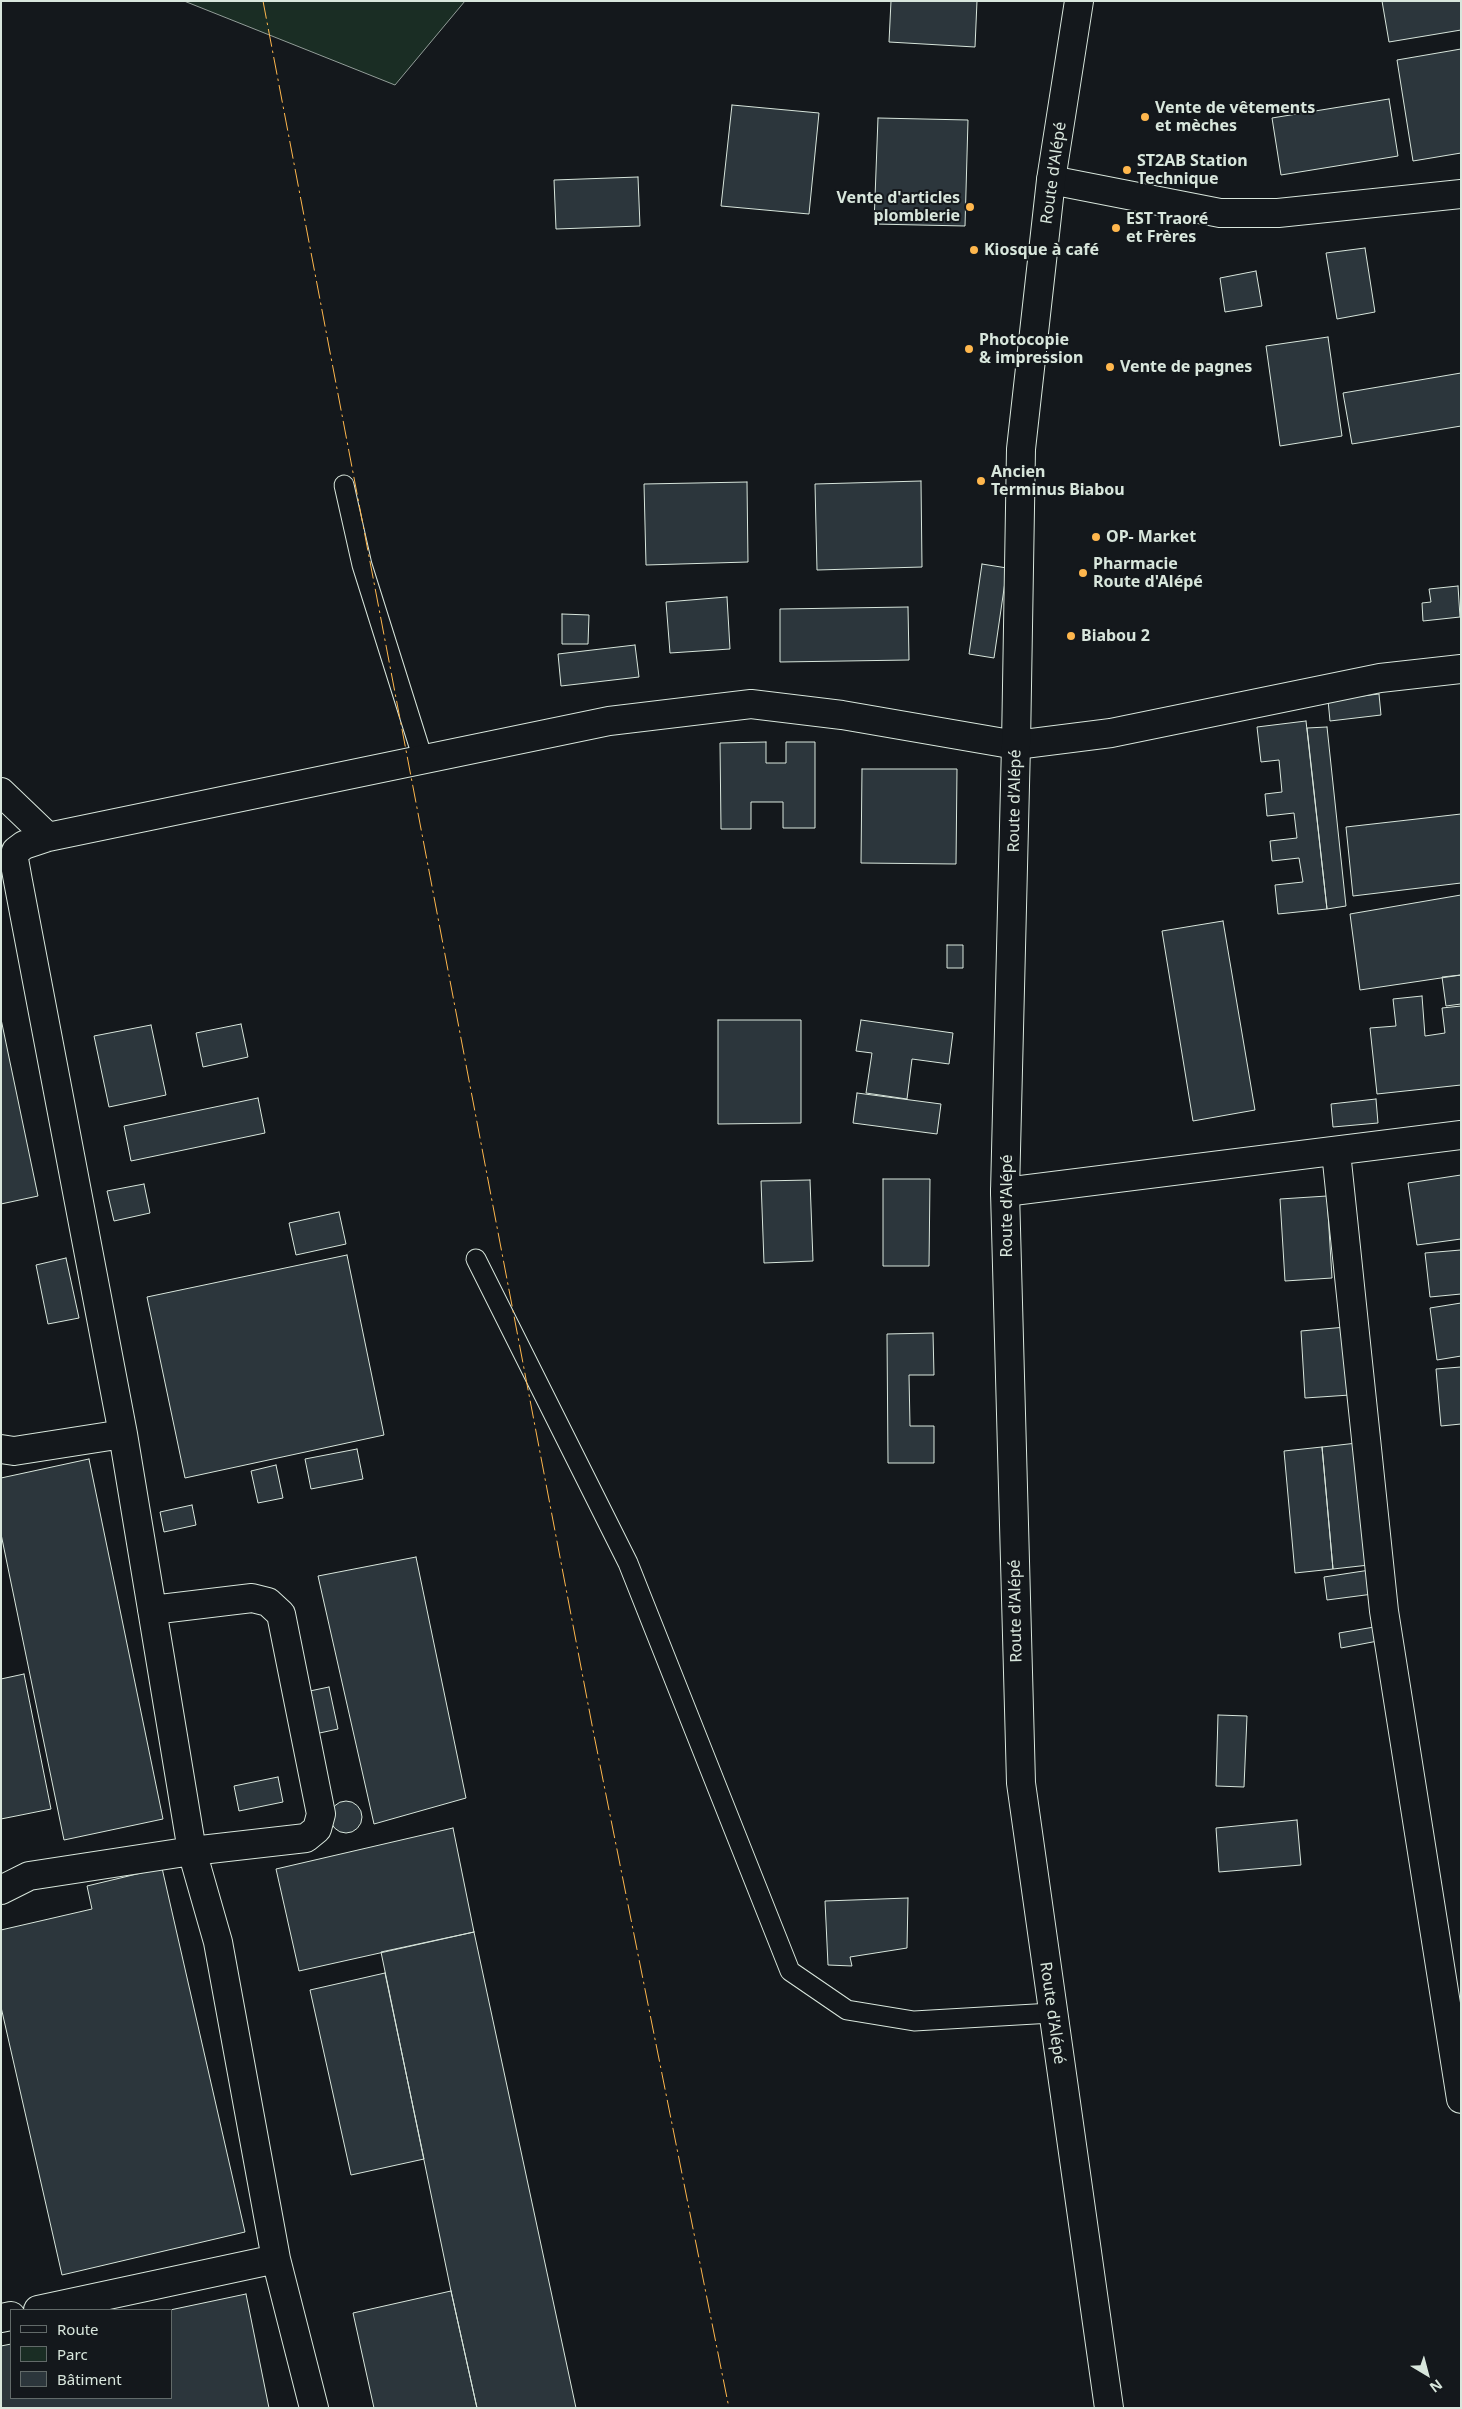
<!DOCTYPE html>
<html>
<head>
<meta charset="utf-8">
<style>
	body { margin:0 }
	#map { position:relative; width:1462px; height:2409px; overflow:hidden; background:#14181c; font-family:"Noto Sans",sans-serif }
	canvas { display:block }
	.frame { position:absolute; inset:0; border:2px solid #d8e6dc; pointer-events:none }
	.legend { position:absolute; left:10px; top:2309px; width:162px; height:90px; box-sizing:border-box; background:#14181c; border:1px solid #626a69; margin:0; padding:6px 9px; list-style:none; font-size:15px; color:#d8e6dc }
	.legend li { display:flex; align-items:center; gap:10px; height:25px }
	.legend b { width:25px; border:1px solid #626a69 }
	.north { position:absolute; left:1402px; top:2349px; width:50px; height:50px; -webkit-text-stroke:4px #14181c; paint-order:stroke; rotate:143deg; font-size:14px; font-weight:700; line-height:20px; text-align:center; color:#d8e6dc }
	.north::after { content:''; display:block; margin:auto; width:18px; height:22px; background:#d8e6dc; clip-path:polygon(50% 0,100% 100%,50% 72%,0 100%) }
</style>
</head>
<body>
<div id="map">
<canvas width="1462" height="2409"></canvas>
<div class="frame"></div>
<ul class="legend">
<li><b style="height:6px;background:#14181c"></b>Route</li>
<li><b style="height:14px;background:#1a2d24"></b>Parc</li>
<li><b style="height:14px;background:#2c363c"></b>Bâtiment</li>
</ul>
<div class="north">N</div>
</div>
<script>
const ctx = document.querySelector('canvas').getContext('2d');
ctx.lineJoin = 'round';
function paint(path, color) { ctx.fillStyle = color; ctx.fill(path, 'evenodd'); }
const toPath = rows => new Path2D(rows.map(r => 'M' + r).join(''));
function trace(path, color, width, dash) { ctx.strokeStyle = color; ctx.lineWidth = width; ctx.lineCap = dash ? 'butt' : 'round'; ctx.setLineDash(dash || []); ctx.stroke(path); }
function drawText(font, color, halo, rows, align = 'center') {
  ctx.font = font + ' "Noto Sans",sans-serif'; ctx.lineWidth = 4; ctx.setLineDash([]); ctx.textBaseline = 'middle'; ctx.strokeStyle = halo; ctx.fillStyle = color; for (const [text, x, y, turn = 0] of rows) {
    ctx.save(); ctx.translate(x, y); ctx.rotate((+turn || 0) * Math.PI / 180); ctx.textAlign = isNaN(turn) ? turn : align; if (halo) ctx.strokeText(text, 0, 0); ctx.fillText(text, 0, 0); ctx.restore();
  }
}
const green = toPath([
	[184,1,465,1,395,85,184,1]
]);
const building = toPath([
	[891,1,977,1,975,47,889,42,891,1],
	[1382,1,1461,1,1461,30,1389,42,1382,1],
	[1461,49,1461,153,1413,161,1397,60,1461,49],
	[1389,99,1398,156,1281,175,1272,118,1389,99],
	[732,105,819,113,809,214,721,206,732,105],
	[878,118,968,120,965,226,874,224,878,118],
	[638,177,640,226,556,229,554,180,638,177],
	[1365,248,1375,312,1337,319,1326,253,1365,248],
	[1256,271,1262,306,1225,312,1220,278,1256,271],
	[1328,337,1342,436,1280,446,1266,346,1328,337],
	[1461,373,1461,426,1352,444,1343,393,1461,373],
	[921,481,922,567,817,570,815,484,921,481],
	[747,482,748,562,646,565,644,484,747,482],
	[982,564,1007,568,994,658,969,654,982,564],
	[1458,586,1460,617,1423,621,1422,603,1431,602,1429,589,1458,586],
	[727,597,730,649,670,653,666,602,727,597],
	[908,607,909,660,780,662,780,609,908,607],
	[562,614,589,615,588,644,562,644,562,614],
	[635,645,639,677,561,686,558,654,635,645],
	[1379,694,1381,715,1330,721,1328,700,1379,694],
	[1306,721,1327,909,1278,914,1275,885,1303,882,1299,858,1272,861,1270,841,1297,838,1294,813,1267,816,1265,794,1282,792,1279,760,1261,762,1257,727,1306,721],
	[1327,727,1346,906,1327,909,1307,728,1327,727],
	[766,742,766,763,786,763,786,742,815,742,815,828,783,828,783,802,751,802,751,829,721,829,720,743,766,742],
	[862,769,957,769,956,864,861,863,862,769],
	[1461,814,1461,883,1353,896,1346,827,1461,814],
	[1461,895,1461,975,1360,990,1350,914,1461,895],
	[1223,921,1255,1110,1193,1121,1162,931,1223,921],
	[947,945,963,945,963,968,947,968,947,945],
	[1461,975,1461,1004,1446,1006,1442,977,1461,975],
	[1422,996,1425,1036,1445,1033,1442,1008,1461,1006,1461,1085,1377,1094,1370,1028,1396,1026,1393,999,1422,996],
	[1,1019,38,1196,1,1204,1,1019],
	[718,1020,801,1020,801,1123,718,1124,718,1020],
	[861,1020,953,1033,949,1064,912,1059,907,1099,866,1093,872,1053,856,1051,861,1020],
	[241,1024,248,1057,203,1067,196,1033,241,1024],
	[151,1025,166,1095,109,1107,94,1036,151,1025],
	[857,1093,941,1104,937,1134,853,1123,857,1093],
	[258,1098,265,1133,131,1161,124,1126,258,1098],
	[1376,1099,1378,1123,1333,1127,1331,1104,1376,1099],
	[1461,1175,1461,1239,1417,1245,1408,1183,1461,1175],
	[883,1179,930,1179,929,1266,883,1266,883,1179],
	[810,1180,813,1261,764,1263,761,1181,810,1180],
	[144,1184,150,1213,114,1221,107,1191,144,1184],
	[1327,1196,1332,1278,1285,1281,1280,1199,1327,1196],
	[339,1212,346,1244,296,1255,289,1223,339,1212],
	[1461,1250,1461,1294,1430,1297,1425,1253,1461,1250],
	[347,1255,384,1435,185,1478,147,1297,347,1255],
	[66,1258,79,1318,48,1324,36,1265,66,1258],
	[1461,1303,1461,1356,1437,1360,1430,1308,1461,1303],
	[1346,1327,1350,1395,1305,1398,1301,1331,1346,1327],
	[933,1333,934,1375,909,1375,910,1426,934,1426,934,1463,888,1463,887,1334,933,1333],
	[1461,1367,1461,1424,1441,1426,1436,1369,1461,1367],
	[1357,1443,1369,1565,1333,1569,1322,1447,1357,1443],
	[1322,1447,1333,1569,1295,1573,1284,1451,1322,1447],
	[357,1449,363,1479,311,1489,305,1459,357,1449],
	[89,1459,163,1819,64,1840,1,1534,1,1478,89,1459],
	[276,1465,283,1498,258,1503,251,1471,276,1465],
	[192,1505,196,1525,164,1532,160,1512,192,1505],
	[416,1557,466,1798,374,1824,318,1576,416,1557],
	[1370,1570,1373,1594,1327,1600,1324,1577,1370,1570],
	[1380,1626,1383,1640,1341,1648,1339,1633,1380,1626],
	[24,1674,51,1809,1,1819,1,1679,24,1674],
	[329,1687,338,1729,315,1734,305,1692,329,1687],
	[1218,1715,1247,1716,1244,1787,1216,1786,1218,1715],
	[278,1777,283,1802,239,1811,234,1786,278,1777],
	'330 1817a16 16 0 1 1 32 0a16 16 0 1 1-32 0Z',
	[1297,1820,1301,1865,1219,1872,1216,1828,1297,1820],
	[453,1828,474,1932,299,1971,276,1869,453,1828],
	[162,1868,245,2232,62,2275,1,2007,1,1930,92,1909,87,1886,162,1868],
	[908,1898,907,1948,850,1957,852,1966,828,1965,825,1901,908,1898],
	[474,1932,576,2408,477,2408,451,2291,381,1952,474,1932],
	[385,1973,424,2159,351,2175,310,1990,385,1973],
	[451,2291,477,2408,374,2408,353,2313,451,2291],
	[246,2294,269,2408,1,2408,1,2346,11,2344,11,2398,171,2398,170,2310,246,2294]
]);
const lane = toPath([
	[344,485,362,565,423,759],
	[476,1259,628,1563,790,1971,847,2010,914,2021,1052,2013]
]);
const street = toPath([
	[1051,180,1220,213,1278,213,1461,194],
	[1,792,48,837],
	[1336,1152,1384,1611,1461,2099],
	[1005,1192,1461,1135],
	[1,1449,14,1451,123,1434],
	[1,1890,29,1876,192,1851,306,1838,317,1829,321,1814,281,1614,268,1602,252,1598,152,1610],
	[38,2310,276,2259],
	[1,2318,11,2316],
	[314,2408,276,2259,218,1942,192,1851,123,1434,18,881,14,859,16,851,24,845,48,837,609,721,751,704,842,715,1016,745,1111,733,1380,678,1461,669]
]);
const secondary = toPath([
	[1079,1,1051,180,1021,449,1016,745,1005,1192,1021,1783,1109,2408]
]);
const power = toPath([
	[263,1,593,1730,729,2408]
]);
const markers = [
	[1145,117,5,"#ffb74d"],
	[1127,170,5,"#ffb74d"],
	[970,207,5,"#ffb74d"],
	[1116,228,5,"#ffb74d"],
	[974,250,5,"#ffb74d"],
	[969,349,5,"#ffb74d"],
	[1110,367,5,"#ffb74d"],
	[981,481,5,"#ffb74d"],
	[1096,537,5,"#ffb74d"],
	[1083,573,5,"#ffb74d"],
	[1071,636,5,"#ffb74d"]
];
const poiNames = [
	["Vente de vêtements",1155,108],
	["et mèches",1155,126],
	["ST2AB Station",1137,161],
	["Technique",1137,179],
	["Vente d'articles",960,198,"right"],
	["plomblerie",960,216,"right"],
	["EST Traoré",1126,219],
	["et Frères",1126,237],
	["Kiosque à café",984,250],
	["Photocopie",979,340],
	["& impression",979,358],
	["Vente de pagnes",1120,367],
	["Ancien",991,472],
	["Terminus Biabou",991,490],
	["OP- Market",1106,537],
	["Pharmacie",1093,564],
	["Route d'Alépé",1093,582],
	["Biabou 2",1081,636]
];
const streetNames = [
	["Route d'Alépé",1054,173,-82],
	["Route d'Alépé",1015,801,-89],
	["Route d'Alépé",1007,1206,-90],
	["Route d'Alépé",1016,1611,-91],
	["Route d'Alépé",1052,2013,82]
];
paint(green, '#1a2d24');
trace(green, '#939e99', 1);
paint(building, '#2c363c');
trace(building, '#d8e6dc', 1);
trace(lane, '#d8e6dc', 21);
trace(street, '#d8e6dc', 30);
trace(secondary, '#d8e6dc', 30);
trace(lane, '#14181c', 19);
trace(street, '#14181c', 28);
trace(secondary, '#14181c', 28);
trace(power, '#ffb74d', 1, [18, 4, 2.5, 4]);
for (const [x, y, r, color] of markers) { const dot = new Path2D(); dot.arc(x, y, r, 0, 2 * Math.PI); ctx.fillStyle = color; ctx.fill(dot); trace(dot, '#14181c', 2); }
drawText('bold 16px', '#d8e6dc', '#14181c', poiNames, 'left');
drawText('16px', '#d8e6dc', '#14181c', streetNames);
</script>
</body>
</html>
